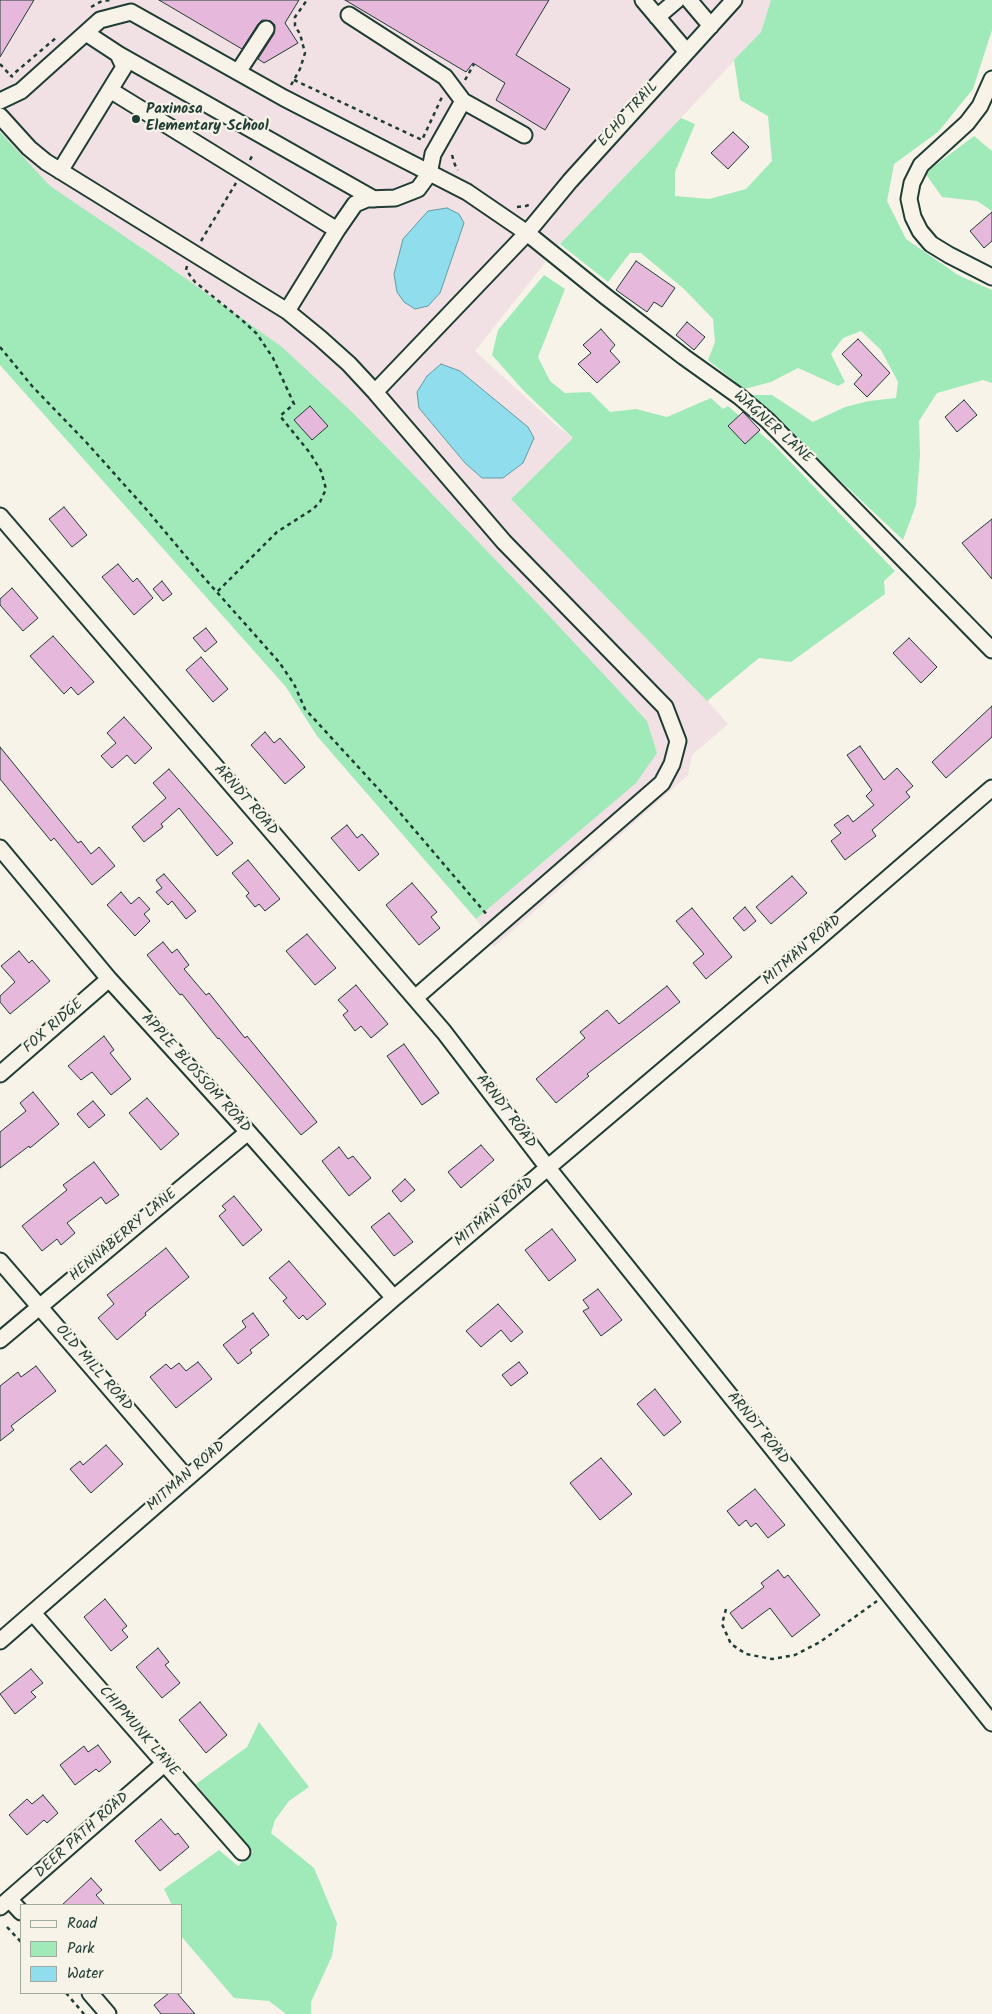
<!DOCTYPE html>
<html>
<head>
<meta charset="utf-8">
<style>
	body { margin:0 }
	#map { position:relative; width:992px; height:2014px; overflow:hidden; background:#f7f3e8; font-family:Kalam,sans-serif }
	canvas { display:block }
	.legend { position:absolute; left:20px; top:1904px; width:162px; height:90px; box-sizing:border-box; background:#f7f3e8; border:1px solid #a1aaa0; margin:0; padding:6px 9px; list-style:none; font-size:15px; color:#1f3d34 }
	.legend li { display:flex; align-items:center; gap:10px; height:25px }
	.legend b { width:25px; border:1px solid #a1aaa0 }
</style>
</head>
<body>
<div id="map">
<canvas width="992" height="2014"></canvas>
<ul class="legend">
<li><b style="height:6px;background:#f7f3e8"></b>Road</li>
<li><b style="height:14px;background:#a0eab9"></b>Park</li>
<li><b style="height:14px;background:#8fdded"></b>Water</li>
</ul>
</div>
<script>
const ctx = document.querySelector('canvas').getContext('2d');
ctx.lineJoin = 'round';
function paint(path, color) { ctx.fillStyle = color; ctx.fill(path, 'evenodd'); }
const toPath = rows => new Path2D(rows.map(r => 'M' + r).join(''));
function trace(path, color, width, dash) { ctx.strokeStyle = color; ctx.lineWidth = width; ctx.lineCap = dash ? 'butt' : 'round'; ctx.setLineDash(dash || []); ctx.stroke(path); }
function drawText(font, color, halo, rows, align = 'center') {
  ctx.font = font + ' Kalam,sans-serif'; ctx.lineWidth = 4.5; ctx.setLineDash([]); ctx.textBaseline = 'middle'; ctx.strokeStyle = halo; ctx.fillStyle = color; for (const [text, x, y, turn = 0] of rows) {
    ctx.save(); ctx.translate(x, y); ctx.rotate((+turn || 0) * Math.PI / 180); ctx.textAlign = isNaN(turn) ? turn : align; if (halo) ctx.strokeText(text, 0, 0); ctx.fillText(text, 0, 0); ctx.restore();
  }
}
const built = toPath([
	[0,0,771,0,761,32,681,118,560,244,475,351,557,426,573,438,511,499,696,688,728,724,692,755,688,775,494,947,476,919,317,736,286,687,0,365]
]);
const green = toPath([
	[771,0,992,0,992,30,973,89,938,132,894,164,887,201,906,239,958,275,992,290,992,383,983,380,937,393,919,421,920,455,916,505,903,540,750,395,772,395,813,422,845,407,869,401,896,398,898,382,881,350,861,331,843,338,831,354,845,382,838,386,798,368,771,382,744,389,708,360,715,342,713,319,684,289,641,253,630,253,608,282,560,244,681,118,695,124,675,172,675,196,709,199,746,189,772,161,768,116,740,100,734,60,761,32],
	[0,132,50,186,161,261,282,347,352,412,407,468,540,606,647,721,657,753,636,783,476,919,317,736,286,687,0,365],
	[974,136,992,151,992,211,977,201,942,197,925,173],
	[544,275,565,289,538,357,550,381,565,393,590,392,610,412,636,409,667,417,711,398,723,409,728,406,774,445,895,571,884,581,885,594,791,662,759,658,707,701,511,499,573,438,523,390,492,355,498,330],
	[259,1722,309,1787,289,1801,275,1820,271,1833,314,1868,337,1923,332,1956,311,2002,311,2014,286,2014,269,2001,234,1998,181,1936,181,1905,172,1905,164,1889,219,1850,238,1866,253,1852,196,1784,247,1747]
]);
const water = toPath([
	[447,208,459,214,464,223,440,293,428,306,415,309,404,302,397,292,394,274,403,239,428,211,447,208],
	[441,364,460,371,528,427,534,438,523,463,503,478,482,478,465,463,419,408,417,392,427,376,441,364]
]);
const building = toPath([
	[0,0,34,0,0,57,0,0],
	[159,0,299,0,285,23,298,43,264,63,258,59,274,34,275,25,271,21,262,20,258,24,242,49,159,0],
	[345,0,549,0,516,55,570,89,545,130,496,100,505,83,473,63,466,72,345,0],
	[733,132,749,147,728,169,711,153,733,132],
	[992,212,992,241,984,248,970,231,992,212],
	[636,261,675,288,662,307,654,302,647,312,616,290,636,261],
	[687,322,705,337,694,350,676,335,687,322],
	[601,329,615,345,610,351,620,362,597,383,578,364,591,353,583,345,601,329],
	[858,339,890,373,867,397,854,384,862,375,842,354,858,339],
	[964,400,977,415,957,432,945,417,964,400],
	[310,406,328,426,312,440,294,420,310,406],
	[743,412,760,430,745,444,728,426,743,412],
	[64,507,87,535,72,547,49,519,64,507],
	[992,519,992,579,962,543,992,519],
	[118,564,133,582,137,578,153,598,134,615,102,577,118,564],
	[162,581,172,594,163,601,153,589,162,581],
	[12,588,38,618,23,631,0,605,0,599,12,588],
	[206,628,217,642,205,652,193,638,206,628],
	[53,636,94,682,78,695,71,687,64,694,30,656,53,636],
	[909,638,937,667,921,683,893,653,909,638],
	[201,657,228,689,213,702,186,670,201,657],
	[992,706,992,737,946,778,932,762,992,706],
	[124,717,152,748,135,764,127,755,112,768,101,756,116,743,107,733,124,717],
	[265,732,274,743,280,738,305,767,285,784,251,745,265,732],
	[860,746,884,780,897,768,913,786,906,792,910,797,872,830,876,836,845,860,831,841,841,833,834,825,848,815,853,822,874,805,866,796,872,790,847,755,860,746],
	[0,747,78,843,81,841,91,854,99,847,115,866,92,885,54,838,51,841,0,779,0,747],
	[169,769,233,843,217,856,179,808,161,824,163,827,144,842,132,827,166,798,153,783,169,769],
	[347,825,357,838,362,834,379,854,359,871,331,838,347,825],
	[248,860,280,899,265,911,259,904,255,907,246,896,249,893,232,873,248,860],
	[164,874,196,911,186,919,172,901,168,905,156,892,162,888,156,880,164,874],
	[792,876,807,893,771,924,756,907,792,876],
	[412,883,437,912,431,917,440,928,419,945,386,905,412,883],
	[121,892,131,904,139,897,150,909,144,914,150,921,135,936,107,905,121,892],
	[745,907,756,921,744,931,733,918,745,907],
	[692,908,732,957,706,979,693,963,704,954,676,921,692,908],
	[307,934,336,968,315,985,286,951,307,934],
	[163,942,172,953,177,949,189,965,184,969,206,995,209,993,245,1038,247,1036,317,1122,301,1135,255,1080,219,1038,218,1039,182,994,180,995,147,955,163,942],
	[19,951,29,963,32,960,50,981,10,1014,0,1002,0,996,15,982,1,966,19,951],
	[356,985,388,1024,371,1038,361,1026,355,1031,343,1015,348,1011,338,1000,356,985],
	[667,986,680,1002,587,1074,589,1076,556,1103,536,1079,585,1038,580,1032,607,1010,619,1024,667,986],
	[104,1036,114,1050,110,1053,131,1079,111,1095,92,1072,81,1080,68,1066,104,1036],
	[404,1044,439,1093,422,1105,387,1056,404,1044],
	[33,1092,59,1124,30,1148,29,1146,0,1168,0,1132,26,1111,20,1103,33,1092],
	[147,1098,179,1134,161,1150,129,1113,147,1098],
	[93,1101,105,1115,89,1128,77,1114,93,1101],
	[481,1145,494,1160,461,1188,448,1172,481,1145],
	[339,1147,348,1159,353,1156,371,1178,349,1196,322,1161,339,1147],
	[94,1162,119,1195,106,1204,101,1197,67,1223,75,1233,61,1245,57,1239,42,1251,22,1226,67,1190,63,1185,94,1162],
	[405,1179,415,1190,401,1202,392,1191,405,1179],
	[234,1196,262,1230,243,1246,219,1216,226,1210,222,1206,234,1196],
	[389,1213,413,1242,394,1256,371,1227,389,1213],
	[552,1229,576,1260,549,1281,525,1250,552,1229],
	[166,1248,189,1277,145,1313,146,1315,117,1340,98,1318,114,1304,107,1295,166,1248],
	[289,1261,326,1304,307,1320,303,1315,299,1319,283,1301,287,1298,269,1278,289,1261],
	[598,1289,622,1320,601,1336,583,1311,589,1308,583,1300,598,1289],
	[498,1304,523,1332,511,1342,501,1330,481,1347,466,1331,498,1304],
	[253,1313,269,1335,250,1350,252,1353,238,1364,223,1345,246,1327,242,1321,253,1313],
	[198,1362,212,1379,176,1408,150,1377,166,1364,171,1369,179,1363,186,1371,198,1362],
	[519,1362,528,1373,511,1386,502,1375,519,1362],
	[36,1366,56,1391,11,1426,14,1430,0,1441,0,1386,18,1372,21,1377,36,1366],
	[655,1389,681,1422,664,1436,637,1404,655,1389],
	[106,1445,123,1464,91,1493,70,1469,80,1461,83,1465,106,1445],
	[601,1458,632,1494,600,1520,570,1483,601,1458],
	[755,1489,785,1525,768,1538,756,1523,751,1527,746,1520,739,1526,727,1511,755,1489],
	[778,1570,784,1578,788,1575,820,1615,792,1637,770,1608,742,1629,730,1613,764,1587,761,1583,778,1570],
	[105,1599,127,1626,122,1630,128,1637,111,1651,84,1617,105,1599],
	[158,1648,169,1662,165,1665,180,1683,162,1698,136,1667,158,1648],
	[31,1669,43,1683,31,1692,36,1697,15,1714,0,1694,31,1669],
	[200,1702,227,1735,206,1753,179,1720,200,1702],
	[98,1745,111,1762,99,1772,96,1769,75,1785,60,1765,84,1746,88,1752,98,1745],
	[43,1795,58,1813,47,1823,44,1820,27,1835,9,1815,27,1799,32,1804,43,1795],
	[161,1819,175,1835,178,1833,189,1847,160,1871,135,1841,161,1819],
	[91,1878,102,1890,96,1895,105,1905,62,1905,91,1878],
	[169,1993,177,1993,195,2014,161,2014,154,2005,169,1993]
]);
const path = toPath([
	[91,7,102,1,111,0],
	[0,64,11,76],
	[13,77,11,76,57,37],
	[294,80,422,140,442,97],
	[465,80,474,64],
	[291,85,300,69,305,53,300,34,295,26,295,17,307,0],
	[452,155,455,165,458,170],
	[250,160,253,154],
	[517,207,526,206,531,204],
	[201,241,236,183],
	[187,266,186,270,195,282,242,320,257,334,273,358,294,404,280,416,310,453,321,471,326,489,320,502,313,509,277,532,217,592],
	[0,347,32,386,86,442,146,509,199,572,279,662,294,684,305,709,395,807,488,916],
	[726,1609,722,1624,731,1644,746,1654,772,1659,795,1655,820,1642,877,1601],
	[7,1927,21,1942],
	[66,1993,84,2014]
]);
const minor = toPath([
	[643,0,687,52],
	[689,0,711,26],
	[349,15,445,77,463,101],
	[657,17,677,0],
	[118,54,374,199],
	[238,72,266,29],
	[992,79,980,106,967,123,921,165,912,183,909,199,913,217,920,231,931,244,949,255,992,277],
	[110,90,337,230],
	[0,101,21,91,100,20,131,12,284,98,467,192,527,233,605,296,684,357,740,397,767,420,992,650],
	[0,116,29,148,46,162,287,311,320,338,349,364,375,392,504,542,665,707,678,741,672,764,662,783,415,998],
	[60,171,124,67,118,54,86,33],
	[287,311,337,230,355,204,367,199,395,198,418,189,429,174,433,154,463,101,524,135],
	[375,392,527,233,570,181,734,0],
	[0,516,444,1032,548,1168,992,1723],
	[0,848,109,979,248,1132,394,1298],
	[0,1074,109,979],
	[0,1261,186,1477],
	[0,1340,248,1132],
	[33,1613,242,1852],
	[0,1641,394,1298,814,942,992,788],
	[10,1900,21,1912],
	[0,1907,165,1763],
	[90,1993,108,2014]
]);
const markers = [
	[136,119,5,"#1f3d34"]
];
const poiNames = [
	["Paxinosa",146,110],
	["Elementary School",146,127]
];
const streetNames = [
	["ECHO TRAIL",629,115,-48],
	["WAGNER LANE",772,428,42],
	["ARNDT ROAD",245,801,49],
	["MITMAN ROAD",803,951,-41],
	["FOX RIDGE",54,1027,-41],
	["APPLE BLOSSOM ROAD",195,1074,48],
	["ARNDT ROAD",505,1112,53],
	["MITMAN ROAD",495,1213,-40],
	["HENNABERRY LANE",124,1236,-40],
	["OLD MILL ROAD",93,1369,49],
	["ARNDT ROAD",757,1429,51],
	["MITMAN ROAD",187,1477,-41],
	["CHIPMUNK LANE",138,1732,49],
	["DEER PATH ROAD",83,1836,-42]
];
paint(built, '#f2e1e4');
paint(green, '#a0eab9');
paint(water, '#8fdded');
trace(water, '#629da3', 1);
paint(building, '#e6b8db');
trace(building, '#1f3d34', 1);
trace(minor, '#1f3d34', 19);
trace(path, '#1f3d34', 2.5, [4, 4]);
trace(minor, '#f7f3e8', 15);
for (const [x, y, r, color] of markers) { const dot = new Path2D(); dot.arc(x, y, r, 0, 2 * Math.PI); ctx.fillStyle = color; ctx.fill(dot); trace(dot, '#f7f3e8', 2); }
drawText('bold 15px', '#1f3d34', '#f7f3e8', poiNames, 'left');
drawText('15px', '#1f3d34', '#f7f3e8', streetNames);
</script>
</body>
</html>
